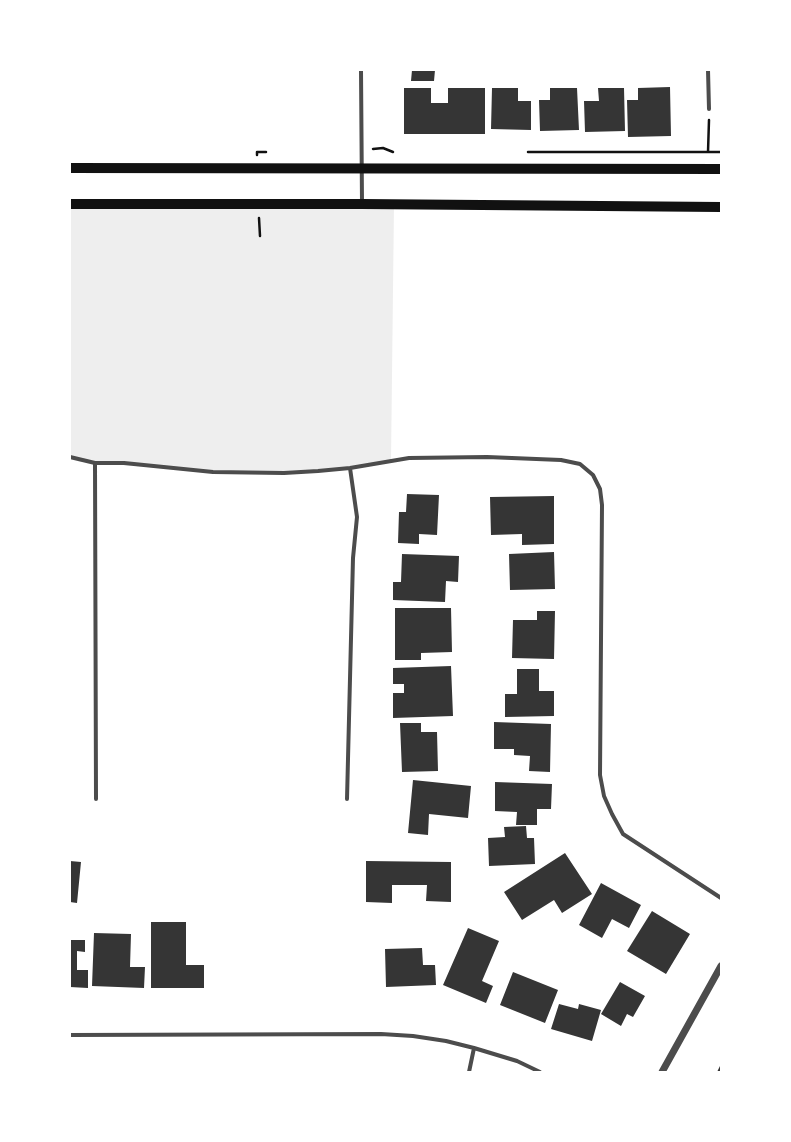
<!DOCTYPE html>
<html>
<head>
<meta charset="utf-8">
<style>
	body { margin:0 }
	#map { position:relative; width:791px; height:1142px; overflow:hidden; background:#fff; font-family:"Public Sans",sans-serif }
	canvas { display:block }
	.frame { position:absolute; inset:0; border:71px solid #fff; pointer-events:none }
</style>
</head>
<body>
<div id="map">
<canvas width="791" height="1142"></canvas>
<div class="frame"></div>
</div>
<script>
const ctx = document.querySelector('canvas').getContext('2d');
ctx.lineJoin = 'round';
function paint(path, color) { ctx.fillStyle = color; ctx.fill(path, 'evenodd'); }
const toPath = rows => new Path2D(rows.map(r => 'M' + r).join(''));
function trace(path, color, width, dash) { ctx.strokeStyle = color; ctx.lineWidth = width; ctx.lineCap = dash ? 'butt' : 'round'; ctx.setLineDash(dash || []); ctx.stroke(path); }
const green = toPath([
	[70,204,394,204,391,461,318,471,213,472,95,463,70,457]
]);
const building = toPath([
	[412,70,435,70,434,81,411,81],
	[670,87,671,136,628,137,627,100,638,100,638,88],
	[404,88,431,88,431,103,448,103,448,88,485,88,485,134,404,134],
	[492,88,518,88,518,101,531,101,531,130,491,129],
	[550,88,577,88,579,130,540,131,539,100,550,100],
	[598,88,624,88,625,131,585,132,584,101,599,101],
	[407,494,439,495,437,535,419,534,419,544,398,543,399,512,406,512],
	[554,496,554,544,522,545,522,534,491,535,490,497],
	[554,552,555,589,510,590,509,554],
	[402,554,459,556,458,582,446,581,445,602,393,600,393,582,401,582],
	[395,608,451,608,452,652,421,653,421,660,395,660],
	[537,611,555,611,554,659,512,658,513,620,537,620],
	[451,666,453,716,393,718,393,693,404,693,404,684,393,684,393,668],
	[517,669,539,669,539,691,554,691,554,716,505,717,505,694,517,694],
	[494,722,551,724,550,772,529,771,530,756,514,755,514,749,494,749],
	[400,723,421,723,421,732,437,732,438,771,402,772],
	[413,780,471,786,468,818,429,814,428,835,408,833],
	[495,782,552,784,551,809,537,809,537,825,516,825,517,812,495,811],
	[526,826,527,838,534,838,535,864,489,866,488,838,505,837,504,827],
	[565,853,592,894,562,913,554,900,522,920,504,892],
	[70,861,81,862,77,903,70,902],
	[366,861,451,862,451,902,426,901,427,885,392,885,392,903,366,902],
	[601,883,641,905,629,928,612,919,602,938,579,925],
	[652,911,690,934,666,974,627,951],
	[151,922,186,922,186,965,204,965,204,988,151,988],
	[468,928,499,941,482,981,493,986,486,1003,443,985],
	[94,933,131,934,130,967,145,967,144,988,92,986],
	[70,940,85,940,85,952,77,951,77,970,88,970,88,988,70,987],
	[422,948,423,965,435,965,436,985,386,987,385,949],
	[513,972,558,990,545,1023,500,1005],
	[620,982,645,996,633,1017,627,1014,621,1026,601,1014],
	[559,1004,578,1009,579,1004,601,1010,592,1041,551,1029],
	[721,1064,721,1072,717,1072]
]);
const path = toPath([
	[373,149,383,148,393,152],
	[528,152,721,152],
	[708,152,709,120],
	[257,155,257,152,266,152],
	[259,218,260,236]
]);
const minor = toPath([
	[361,70,362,203],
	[708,70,709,109],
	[70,457,95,463,124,463,213,472,284,473,318,471,350,468,409,458,487,457,561,460,580,464,593,475,600,489,602,505,600,775,604,796,612,814,623,834,721,898],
	[95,463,96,799],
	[347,799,353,558,357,517,350,468],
	[70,1035,381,1034,413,1036,446,1041,474,1048,517,1061,540,1072],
	[469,1072,474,1048]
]);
const tertiary = toPath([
	[662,1072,721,966]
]);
const primary = toPath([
	[70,168,721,169],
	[70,204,362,204,721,207]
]);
paint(green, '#eee');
paint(building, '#353535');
trace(path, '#111', 2.5);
trace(minor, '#4c4c4c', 4);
trace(tertiary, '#4c4c4c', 7);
trace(primary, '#111', 10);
</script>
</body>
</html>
